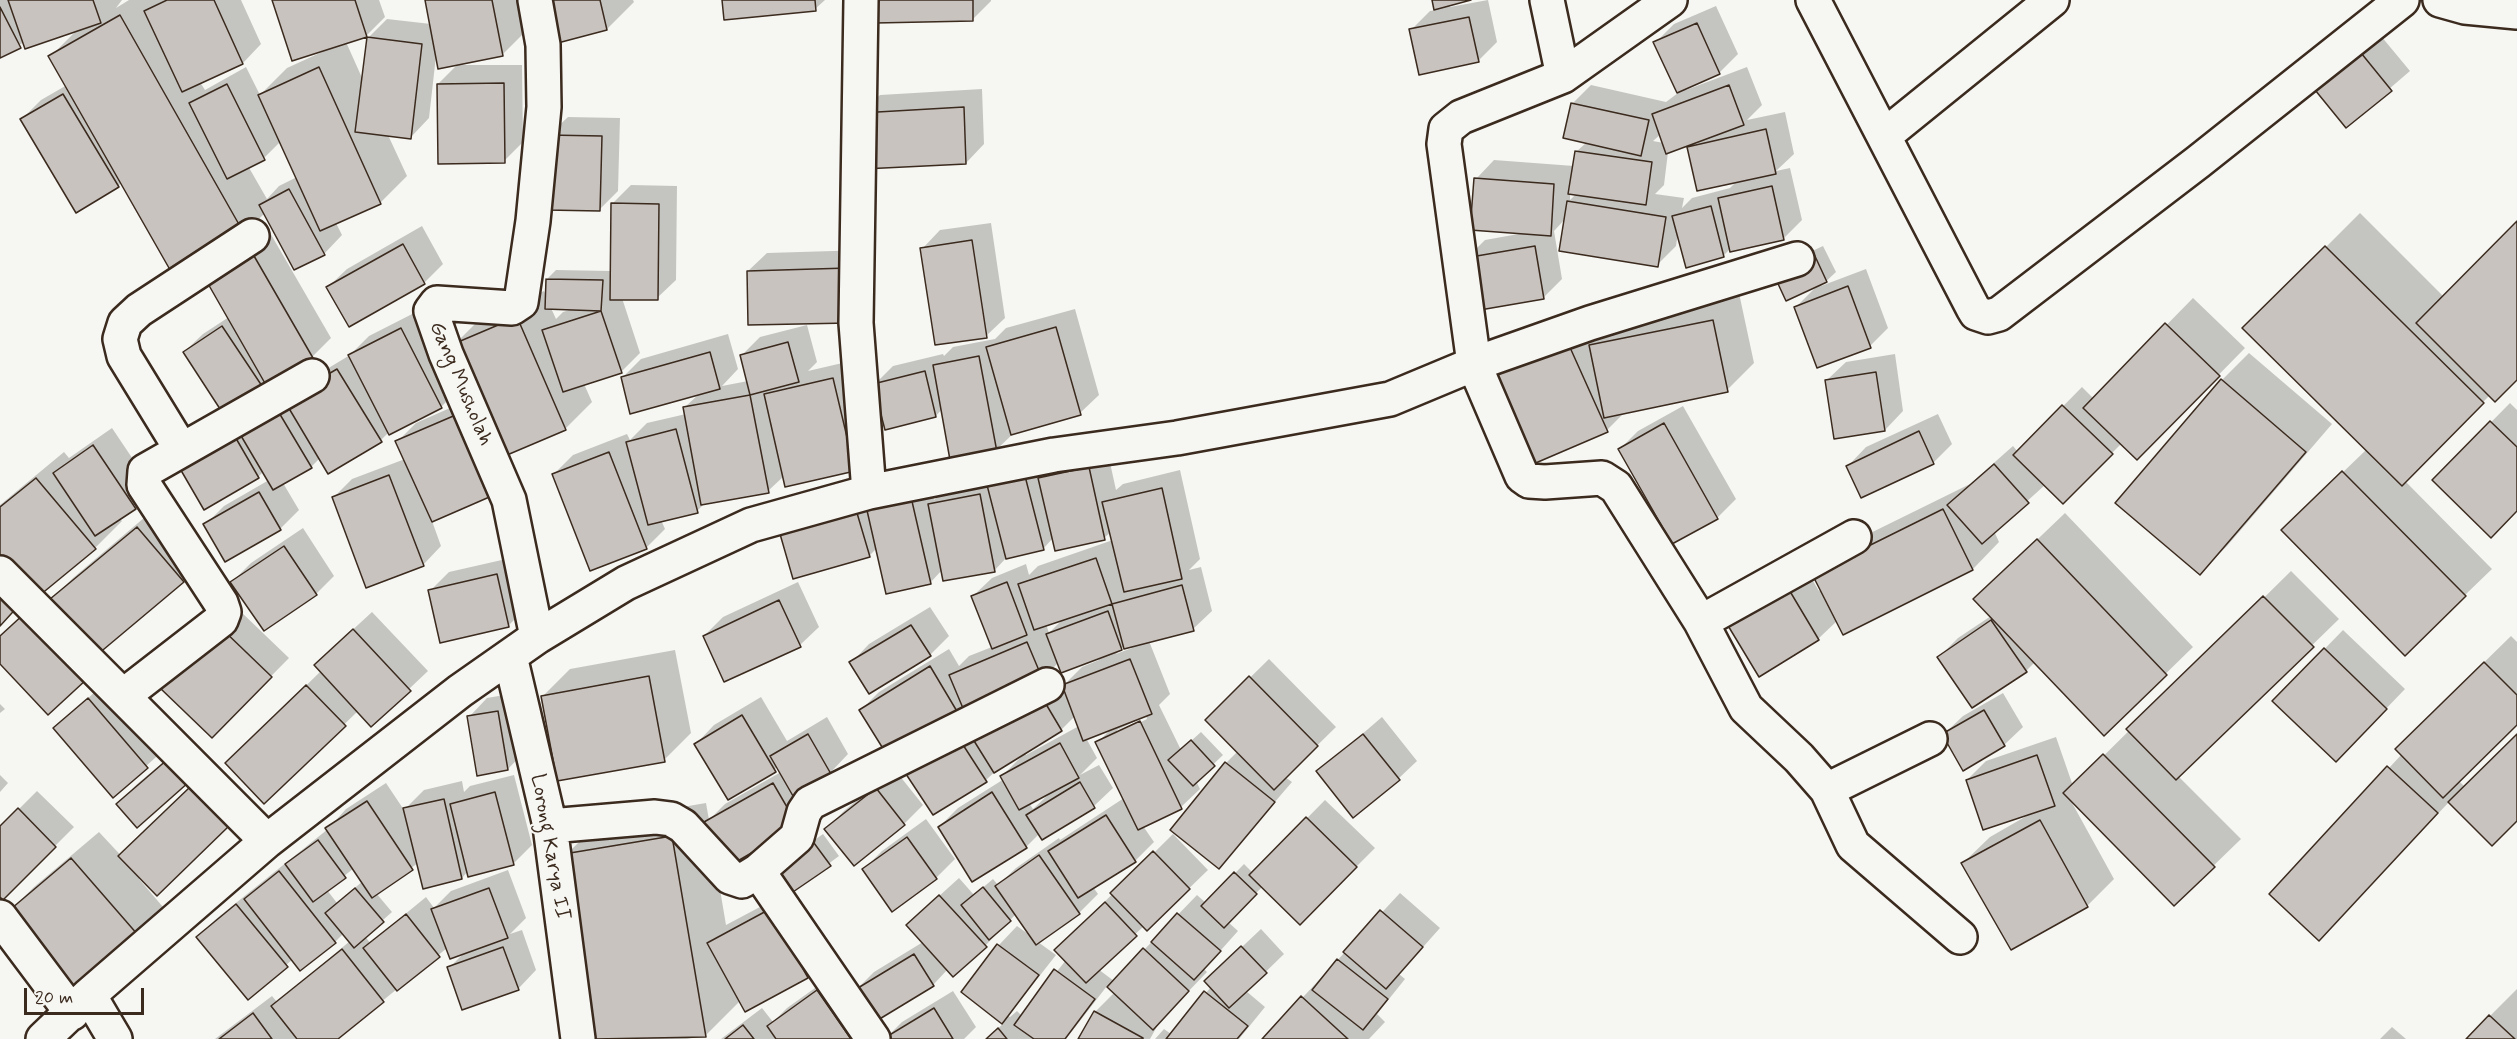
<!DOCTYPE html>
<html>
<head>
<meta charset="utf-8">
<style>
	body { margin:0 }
	#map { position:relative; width:2517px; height:1039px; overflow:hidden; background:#f6f6f2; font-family:Mynerve,sans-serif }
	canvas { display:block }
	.scale { position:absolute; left:24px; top:988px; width:120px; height:27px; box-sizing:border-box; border:3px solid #3b2a1e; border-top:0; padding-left:8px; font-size:18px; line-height:21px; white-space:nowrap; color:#3b2a1e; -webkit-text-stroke:4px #f6f6f2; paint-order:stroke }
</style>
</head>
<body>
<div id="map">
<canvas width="2517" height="1039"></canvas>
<div class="scale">20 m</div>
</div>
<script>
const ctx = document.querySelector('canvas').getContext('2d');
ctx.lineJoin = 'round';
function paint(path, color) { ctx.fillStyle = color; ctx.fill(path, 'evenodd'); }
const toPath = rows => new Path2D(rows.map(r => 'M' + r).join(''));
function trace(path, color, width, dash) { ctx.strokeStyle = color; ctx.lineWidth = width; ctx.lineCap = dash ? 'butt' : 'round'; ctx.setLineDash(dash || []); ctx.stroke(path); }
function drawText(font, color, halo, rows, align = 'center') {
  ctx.font = font + ' Mynerve,sans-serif'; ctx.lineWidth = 4.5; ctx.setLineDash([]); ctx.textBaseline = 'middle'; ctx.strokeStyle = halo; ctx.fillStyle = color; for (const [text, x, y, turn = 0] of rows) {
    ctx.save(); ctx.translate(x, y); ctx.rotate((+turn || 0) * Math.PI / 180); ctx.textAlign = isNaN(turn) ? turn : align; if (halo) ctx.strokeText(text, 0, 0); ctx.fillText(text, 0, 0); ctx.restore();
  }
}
const shadow = toPath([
	[0,0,122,0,116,8,129,0,241,0,261,44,243,63,200,82,205,90,246,67,260,95,287,68,322,52,274,0,379,0,385,17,366,36,346,42,363,80,368,38,387,19,431,24,426,0,524,0,529,28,502,55,436,56,429,118,411,137,388,135,407,176,380,203,336,223,342,235,324,254,265,213,244,233,122,182,118,186,22,119,41,100,67,85,50,57,78,29,24,42,0,57],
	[281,141,297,177,279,186,267,199,248,166,264,158],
	[545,0,633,0,634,2,607,29],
	[724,0,825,0,815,9],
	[876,0,991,0,991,1,972,20],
	[1433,0,1465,0,1449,5,1450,7,1488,0,1497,42,1478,61,1411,30,1430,11,1436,10],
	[1716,6,1738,54,1719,73,1685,88,1686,90,1747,67,1762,105,1747,120,1785,112,1794,154,1776,171,1790,168,1802,220,1783,239,1731,248,1724,255,1687,266,1678,233,1676,246,1657,265,1566,218,1554,231,1562,279,1543,298,1466,259,1485,240,1524,233,1476,179,1494,160,1574,166,1576,152,1587,142,1564,137,1573,103,1591,85,1666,102,1678,93,1655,43,1674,24],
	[1661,134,1664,143,1653,141],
	[1694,142,1689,147,1738,180,1730,188,1692,198,1682,208,1684,198,1655,194,1664,185,1668,152],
	[1570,193,1576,194,1570,200],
	[2376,30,2410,71,2346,126,2313,85],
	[522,65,523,142,504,161,438,84,457,65],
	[982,89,984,144,966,163,861,113,880,95],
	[568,117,620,118,618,191,599,210,549,135],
	[631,185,677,186,676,280,657,298,622,298,640,353,621,372,584,384,592,402,565,429,503,455,432,521,441,546,423,565,334,497,352,479,405,459,397,442,416,423,475,397,453,346,480,319,544,291,547,297,547,279,556,270,611,271,612,204],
	[551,308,573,309,563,312,556,319],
	[2360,213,2444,297,2517,224,2517,378,2490,395,2405,481,2492,569,2465,595,2310,504,2367,449,2245,328],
	[991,223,1005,318,986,336,922,249,940,230],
	[422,226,443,264,424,283,349,325,328,287,347,269],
	[269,231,331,338,312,357,261,385,184,352,203,334,229,317,223,257],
	[1823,246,1836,272,1821,286,1866,269,1888,328,1870,346,1795,308,1817,286,1784,264],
	[866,250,867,303,748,271,767,253],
	[1739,293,1754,363,1727,390,1626,411,1607,430,1494,378,1520,351],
	[2193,298,2245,348,2137,458,2122,443,2063,502,2045,485,1994,531,1999,542,1973,569,1843,633,1837,621,1818,639,1726,620,1804,566,1819,591,1821,590,1840,548,1970,484,2013,446,2018,452,2082,387,2094,399],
	[1075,309,1099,395,1080,413,1015,432,996,450,942,409,936,416,875,384,893,366,943,354,944,356,953,347,995,339,1006,328],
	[420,310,460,388,441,407,389,432,381,440,320,458,311,467,283,483,299,510,280,529,205,525,224,506,269,480,264,471,258,477,177,460,350,355,369,336],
	[807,325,817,362,808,371,851,361,872,451,784,476,768,491,705,503,697,511,661,520,665,529,646,548,554,474,573,455,627,434,630,440,647,423,686,414,684,408,699,394,622,378,641,359,728,334,738,369,722,386,748,381,742,355,760,337],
	[2249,353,2332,424,2227,546,2200,573,2117,502,2222,380],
	[1895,354,1903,411,1885,430,1827,380,1846,362],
	[2510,403,2517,410,2517,510,2434,480],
	[1683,406,1736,499,1718,517,1672,542,1619,450,1638,431],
	[1938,414,1952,444,1934,462,1862,496,1848,466,1866,447],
	[112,428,153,489,119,518,122,521,95,548,34,598,30,593,0,627,0,505,64,452,69,458],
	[1107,449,1116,490,1123,484,1180,470,1200,559,1189,570,1201,567,1212,611,1193,629,1149,641,1170,694,1159,705,1181,750,1201,732,1223,755,1196,781,1200,789,1181,807,1143,826,1154,842,1135,861,1093,887,1098,894,1079,913,1038,942,1056,955,1008,1016,1010,1017,1017,1011,1022,1016,1066,960,1075,931,1173,834,1208,870,1147,929,1144,926,1098,969,1114,981,1197,895,1206,903,1244,864,1253,873,1325,800,1375,848,1300,923,1263,886,1228,922,1238,931,1204,969,1207,972,1160,1021,1150,1039,1080,1039,1095,1012,1115,992,1107,986,1066,1039,986,1039,1004,1023,963,992,999,945,1017,926,1031,936,1016,914,985,946,948,969,933,985,855,991,874,972,923,942,927,907,959,878,974,895,993,879,998,885,1016,868,1059,838,1060,840,1124,798,1097,743,1111,729,1086,738,1097,758,1080,775,1099,765,1113,788,1094,806,1042,838,1039,834,1026,847,973,880,939,827,958,808,1004,779,1002,776,1024,754,998,769,986,780,933,813,904,768,1059,677,1064,685,1082,667,1099,660,1098,658,1059,662,1042,679,963,705,957,711,861,710,879,692,949,649,959,666,969,656,992,647,973,596,992,578,1026,564,1029,575,1038,566,1113,540,1111,532,1104,538,1053,538,1043,549,1007,557,994,571,942,570,930,583,877,548,869,556,782,535,801,516,930,479,934,500,948,486],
	[1064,618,1049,633,1046,624],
	[1124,646,1132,648,1116,654],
	[1075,716,1079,726,1026,755,1025,752,1061,730],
	[1146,716,1147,719,1117,734,1117,730],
	[1049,794,1033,809,1029,803],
	[164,501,210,554,183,581,0,662,0,637,50,601,73,578],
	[2065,513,2193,647,2104,734,2035,662,2026,671,1939,657,1958,638,1991,616,1975,599],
	[303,528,334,576,316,594,232,582,251,563],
	[515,557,527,607,508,626,430,591,449,572],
	[2291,571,2339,619,2178,776,2241,839,2174,904,2071,801,2114,879,2087,906,2011,948,1963,863,1990,837,2030,814,1967,780,1986,761,2056,737,2073,786],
	[798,582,819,627,800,645,704,636,723,617],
	[930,607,949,636,930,655,851,663,869,644],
	[239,610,289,658,212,736,162,688],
	[372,612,428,671,371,725,358,711,264,802,245,745,321,671,334,647],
	[2343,630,2405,689,2354,742,2274,701],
	[2511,636,2517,642,2517,723,2458,780,2465,787,2517,736,2517,819,2450,801,2319,939,2389,768,2402,754,2423,722],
	[675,650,691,733,664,760,543,696,570,669],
	[1269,659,1336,727,1285,777,1292,782,1219,867,1226,763,1238,751,1207,720],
	[107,681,166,748,113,796,55,728],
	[516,693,526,750,508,769,469,717,487,698],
	[2003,693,2023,727,2004,745,1944,734,1963,716],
	[761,697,787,741,827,717,848,754,830,773,816,807,710,830,726,925,790,891,785,861,823,834,839,856,789,893,825,959,807,977,740,1001,705,1036,687,1039,596,1039,566,855,600,821,706,803,709,820,725,804,781,772,778,767,728,798,696,744,714,725],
	[0,704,5,709,0,713],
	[1382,717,1417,761,1398,779,1318,772],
	[187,742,206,763,118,804,136,785],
	[895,770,923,805,904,824,854,864,826,829,845,810],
	[0,775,8,783,0,792],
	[514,775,532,845,513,864,468,871,462,878,418,863,376,893,392,912,365,936,370,943,426,897,434,908,451,891,508,870,526,918,510,934,522,930,536,970,518,989,449,968,464,953,447,948,336,1039,215,1039,272,996,277,1002,350,941,344,933,335,942,293,959,248,998,198,937,216,919,328,829,346,809,386,783,404,810,424,790,462,781,464,792,470,786],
	[354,868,363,881,337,903,327,890],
	[37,791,74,827,3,898,0,894,0,828],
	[926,819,955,859,936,878,893,909,864,869,882,851],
	[99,832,141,877,139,879,163,907,137,934,7,914,34,887],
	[1400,893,1440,928,1399,974,1405,979,1377,1014,1385,1022,1369,1039,1264,1039],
	[1261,929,1284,954,1246,991,1265,1007,1239,1039,1155,1039,1164,1029,1171,1034,1211,987,1225,963],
	[836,973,876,1039,721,1039,762,1008,773,1022,787,1008],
	[2517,989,2517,1039,2468,1039,2490,1016],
	[953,991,976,1027,964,1039,885,1039,902,1022],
	[2392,1027,2406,1039,2380,1039]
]);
const building = toPath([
	[8,0,93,0,101,23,25,49,8,0],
	[167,0,214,0,243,64,182,92,144,11,167,0],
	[272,0,355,0,367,37,292,61,272,0],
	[425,0,492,0,503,56,438,69,425,0],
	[543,0,600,0,607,30,554,44,543,0],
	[722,0,815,0,816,11,724,20,722,0],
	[875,0,973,0,973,21,875,23,875,0],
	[1432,0,1471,0,1434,10,1432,0],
	[0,7,21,48,0,58,0,7],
	[120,15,245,235,173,275,48,56,120,15],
	[1469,17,1479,62,1419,75,1409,29,1469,17],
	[1697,23,1720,74,1677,93,1653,42,1697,23],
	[367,37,422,44,411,139,355,132,367,37],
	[2357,48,2392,91,2346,128,2311,85,2357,48],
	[319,67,381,204,320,231,258,95,319,67],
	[504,83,505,163,438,164,437,84,504,83],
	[227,84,265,160,227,179,189,103,227,84],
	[1729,85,1744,125,1666,154,1652,114,1729,85],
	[63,94,119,187,76,213,20,119,63,94],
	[1571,103,1649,120,1641,156,1563,138,1571,103],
	[964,107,966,164,863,169,860,113,964,107],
	[1766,129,1776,174,1697,191,1687,147,1766,129],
	[548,135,602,136,600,211,546,210,548,135],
	[1575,151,1652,162,1646,205,1568,194,1575,151],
	[1474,178,1554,184,1551,236,1470,230,1474,178],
	[1772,186,1784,240,1730,252,1718,198,1772,186],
	[289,189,325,255,294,270,259,205,289,189],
	[1567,201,1666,217,1658,267,1559,251,1567,201],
	[611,203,659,204,658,300,610,300,611,203],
	[1711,206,1724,257,1686,268,1672,216,1711,206],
	[2517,221,2517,380,2495,402,2416,323,2517,221],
	[972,240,987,338,935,345,920,248,972,240],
	[403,244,425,284,349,327,326,287,403,244],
	[1535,246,1544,299,1474,311,1465,258,1535,246],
	[2325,246,2484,403,2402,486,2242,328,2325,246],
	[250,249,313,358,266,385,203,275,250,249],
	[1814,254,1827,282,1786,301,1773,273,1814,254],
	[848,268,849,323,748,325,747,271,848,268],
	[546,279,603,280,601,311,545,309,546,279],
	[1848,286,1871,348,1817,368,1794,307,1848,286],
	[601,311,622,373,563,392,542,330,601,311],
	[517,317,566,430,500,458,451,345,517,317],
	[1713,320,1728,392,1604,418,1589,345,1713,320],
	[2165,323,2220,376,2137,460,2083,408,2165,323],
	[222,326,262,386,222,412,183,352,222,326],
	[1056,327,1081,415,1011,435,986,347,1056,327],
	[401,328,442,408,389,435,348,355,401,328],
	[788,342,799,382,750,395,740,355,788,342],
	[1568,343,1608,432,1531,465,1492,377,1568,343],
	[710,352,720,389,630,414,621,377,710,352],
	[979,356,997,452,950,460,933,365,979,356],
	[337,369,382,442,328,474,284,400,337,369],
	[925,371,936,417,885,430,873,384,925,371],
	[1876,372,1885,431,1834,439,1825,380,1876,372],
	[833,378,855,471,785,487,764,394,833,378],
	[2221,379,2306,452,2200,575,2115,503,2221,379],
	[750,395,769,493,701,505,683,407,750,395],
	[2062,405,2113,454,2063,504,2013,455,2062,405],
	[275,406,312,468,273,490,237,429,275,406],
	[458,414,494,495,432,522,395,441,458,414],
	[2490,421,2517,447,2517,511,2491,538,2432,480,2490,421],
	[1664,423,1718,519,1672,544,1618,449,1664,423],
	[230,428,259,478,204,510,175,460,230,428],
	[676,429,698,513,648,525,626,442,676,429],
	[1919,431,1934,464,1861,498,1846,466,1919,431],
	[93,445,136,509,95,536,53,473,93,445],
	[609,452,647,549,590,571,552,474,609,452],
	[1994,464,2029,503,1982,544,1947,505,1994,464],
	[1089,467,1105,540,1055,551,1038,478,1089,467],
	[2342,471,2466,596,2405,656,2281,530,2342,471],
	[389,475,424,566,366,588,332,497,389,475],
	[1025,476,1044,550,1006,559,987,485,1025,476],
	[36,478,96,549,34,600,0,560,0,507,36,478],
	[1162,488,1182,579,1124,592,1102,502,1162,488],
	[259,492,281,530,225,562,203,524,259,492],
	[980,494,995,572,943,581,928,504,980,494],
	[911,497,931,584,886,594,866,506,911,497],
	[1943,509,1973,570,1843,635,1812,574,1943,509],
	[857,513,870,557,793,579,780,534,857,513],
	[137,527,184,582,91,660,44,604,137,527],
	[2037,539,2167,675,2104,736,1973,599,2037,539],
	[284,546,317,595,264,631,230,582,284,546],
	[1096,558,1112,604,1034,630,1018,584,1096,558],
	[497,574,509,627,440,643,428,590,497,574],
	[1007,582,1027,635,992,649,971,596,1007,582],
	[1785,583,1819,640,1759,677,1724,619,1785,583],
	[0,585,21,603,0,626,0,585],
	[1182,585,1194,631,1124,649,1112,604,1182,585],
	[2263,596,2314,647,2176,780,2126,729,2263,596],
	[779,600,801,647,724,682,703,636,779,600],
	[1108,611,1122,650,1061,673,1046,634,1108,611],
	[25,613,87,679,48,715,0,664,0,636,25,613],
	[1991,620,2027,672,1972,708,1937,657,1991,620],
	[911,625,931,656,869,694,849,662,911,625],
	[220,627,272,677,212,738,160,688,220,627],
	[353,629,411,691,371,727,314,665,353,629],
	[1027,642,1043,680,965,713,949,675,1027,642],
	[2324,648,2387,709,2336,762,2272,701,2324,648],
	[1130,659,1152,714,1083,741,1062,685,1130,659],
	[2484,662,2517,695,2517,725,2443,798,2395,749,2484,662],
	[930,666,958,713,887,755,859,710,930,666],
	[649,676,665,762,557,781,541,696,649,676],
	[1249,676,1318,746,1274,790,1205,720,1249,676],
	[306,685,346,726,264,804,225,763,306,685],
	[1040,694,1062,731,994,773,971,736,1040,694],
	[88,698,148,768,113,798,53,728,88,698],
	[1984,710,2005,746,1963,771,1942,734,1984,710],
	[498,711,508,770,477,776,467,716,498,711],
	[742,715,776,772,728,800,694,744,742,715],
	[1140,721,1182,809,1138,830,1095,742,1140,721],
	[808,734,831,774,793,796,770,756,808,734],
	[956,734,987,782,933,815,902,768,956,734],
	[1363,734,1400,780,1353,818,1316,771,1363,734],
	[2517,734,2517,821,2492,846,2448,802,2517,734],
	[1191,740,1215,766,1193,786,1168,760,1191,740],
	[1060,743,1079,778,1019,810,1000,776,1060,743],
	[2103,754,2215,867,2174,906,2063,793,2103,754],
	[2037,755,2055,806,1983,830,1966,780,2037,755],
	[168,759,189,782,137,828,116,804,168,759],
	[1225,762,1275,802,1219,869,1170,830,1225,762],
	[2387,766,2438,813,2319,941,2269,894,2387,766],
	[1080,782,1095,808,1042,840,1026,815,1080,782],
	[773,783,798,826,729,866,704,822,773,783],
	[190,787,229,826,157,896,118,856,190,787],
	[876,788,905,825,854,866,824,829,876,788],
	[495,792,514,865,468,877,450,804,495,792],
	[992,792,1027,848,972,882,938,827,992,792],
	[444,799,462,879,423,889,403,808,444,799],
	[367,801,413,870,372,898,325,828,367,801],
	[18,808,56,847,3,900,0,897,0,826,18,808],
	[1106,815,1136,862,1078,898,1048,851,1106,815],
	[1306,817,1357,867,1300,925,1249,875,1306,817],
	[2040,820,2088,907,2011,950,1961,863,2040,820],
	[672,836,706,1037,594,1039,564,854,672,836],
	[907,837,937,879,892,912,862,869,907,837],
	[318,840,346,878,313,902,285,864,318,840],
	[814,843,831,866,790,894,774,870,814,843],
	[1153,851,1190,889,1147,931,1110,893,1153,851],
	[1039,855,1080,914,1036,945,995,886,1039,855],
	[71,858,138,935,72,991,5,914,71,858],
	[279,871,336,943,300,971,244,899,279,871],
	[1234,872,1257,894,1224,928,1201,906,1234,872],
	[983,887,1011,921,989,940,961,905,983,887],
	[355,888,384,922,354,948,325,913,355,888],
	[489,888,508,938,450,959,431,909,489,888],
	[939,895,987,947,953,977,906,925,939,895],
	[1105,902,1137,936,1086,983,1054,950,1105,902],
	[236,904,288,967,248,1000,196,937,236,904],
	[770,909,808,978,745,1012,707,943,770,909],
	[1380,910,1423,947,1386,989,1343,952,1380,910],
	[1177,913,1221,951,1194,980,1151,942,1177,913],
	[406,914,440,957,397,991,363,948,406,914],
	[997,944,1039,975,1002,1024,961,992,997,944],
	[1241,946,1267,973,1229,1008,1204,981,1241,946],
	[503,947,519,990,462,1010,447,967,503,947],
	[1143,948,1189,991,1153,1030,1107,987,1143,948],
	[342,949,384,1002,338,1039,297,1039,271,1006,342,949],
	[914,954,934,986,873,1023,853,991,914,954],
	[1337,959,1388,999,1363,1030,1312,990,1337,959],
	[1054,969,1095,999,1065,1039,1034,1039,1014,1025,1054,969],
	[817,990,851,1039,776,1039,767,1026,817,990],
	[1204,991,1248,1026,1237,1039,1166,1039,1204,991],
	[1301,996,1348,1039,1262,1039,1301,996],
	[934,1008,953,1039,883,1039,934,1008],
	[1094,1011,1143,1038,1143,1039,1078,1039,1094,1011],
	[253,1013,272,1039,219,1039,253,1013],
	[2489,1015,2515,1039,2466,1039,2489,1015],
	[743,1025,754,1039,725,1039,743,1025],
	[998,1028,1007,1039,986,1039,998,1028]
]);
const minor = toPath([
	[535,0,543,45,544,107,533,221,521,302,512,308,437,303,431,311,446,354,509,500,537,637],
	[861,0,856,323,869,492],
	[1547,0,1563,76],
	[1670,0,1563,76,1461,117,1446,129,1444,144,1474,364,1522,476,1529,481,1545,482,1602,478,1616,487,1701,622,1746,708,1799,758,1827,790,1853,845,1960,937],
	[1813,0,1973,308,1976,313,1988,317,1999,314,2198,162,2402,0],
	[2440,0,2465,7,2517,12],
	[1884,136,2052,0],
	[181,449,124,356,120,339,125,323,139,310,252,236],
	[0,573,267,841],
	[1701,622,1854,537],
	[510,656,550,826,578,1039],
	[123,696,221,620,224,612,221,603,144,485,145,471,312,376],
	[1827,790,1930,739],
	[550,826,655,817,671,819,683,826,730,877,742,881,758,871,797,837,804,812,810,803,1047,685],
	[758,871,873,1039],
	[0,917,72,1013],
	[89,995,115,1039],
	[43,1039,89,995,267,841,460,691,537,637,626,583,751,525,869,492,1054,455,1177,438,1390,399,1474,364,1590,323,1797,259]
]);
const streetNames = [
	["Gang Musholah",460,384,67],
	["Lorong Karya II",549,847,80]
];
paint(shadow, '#0003');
paint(building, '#c8c3be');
trace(building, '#3b2a1e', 1.5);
trace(minor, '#3b2a1e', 38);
trace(minor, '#f6f6f2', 33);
drawText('21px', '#3b2a1e', '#f6f6f2', streetNames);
</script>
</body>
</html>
